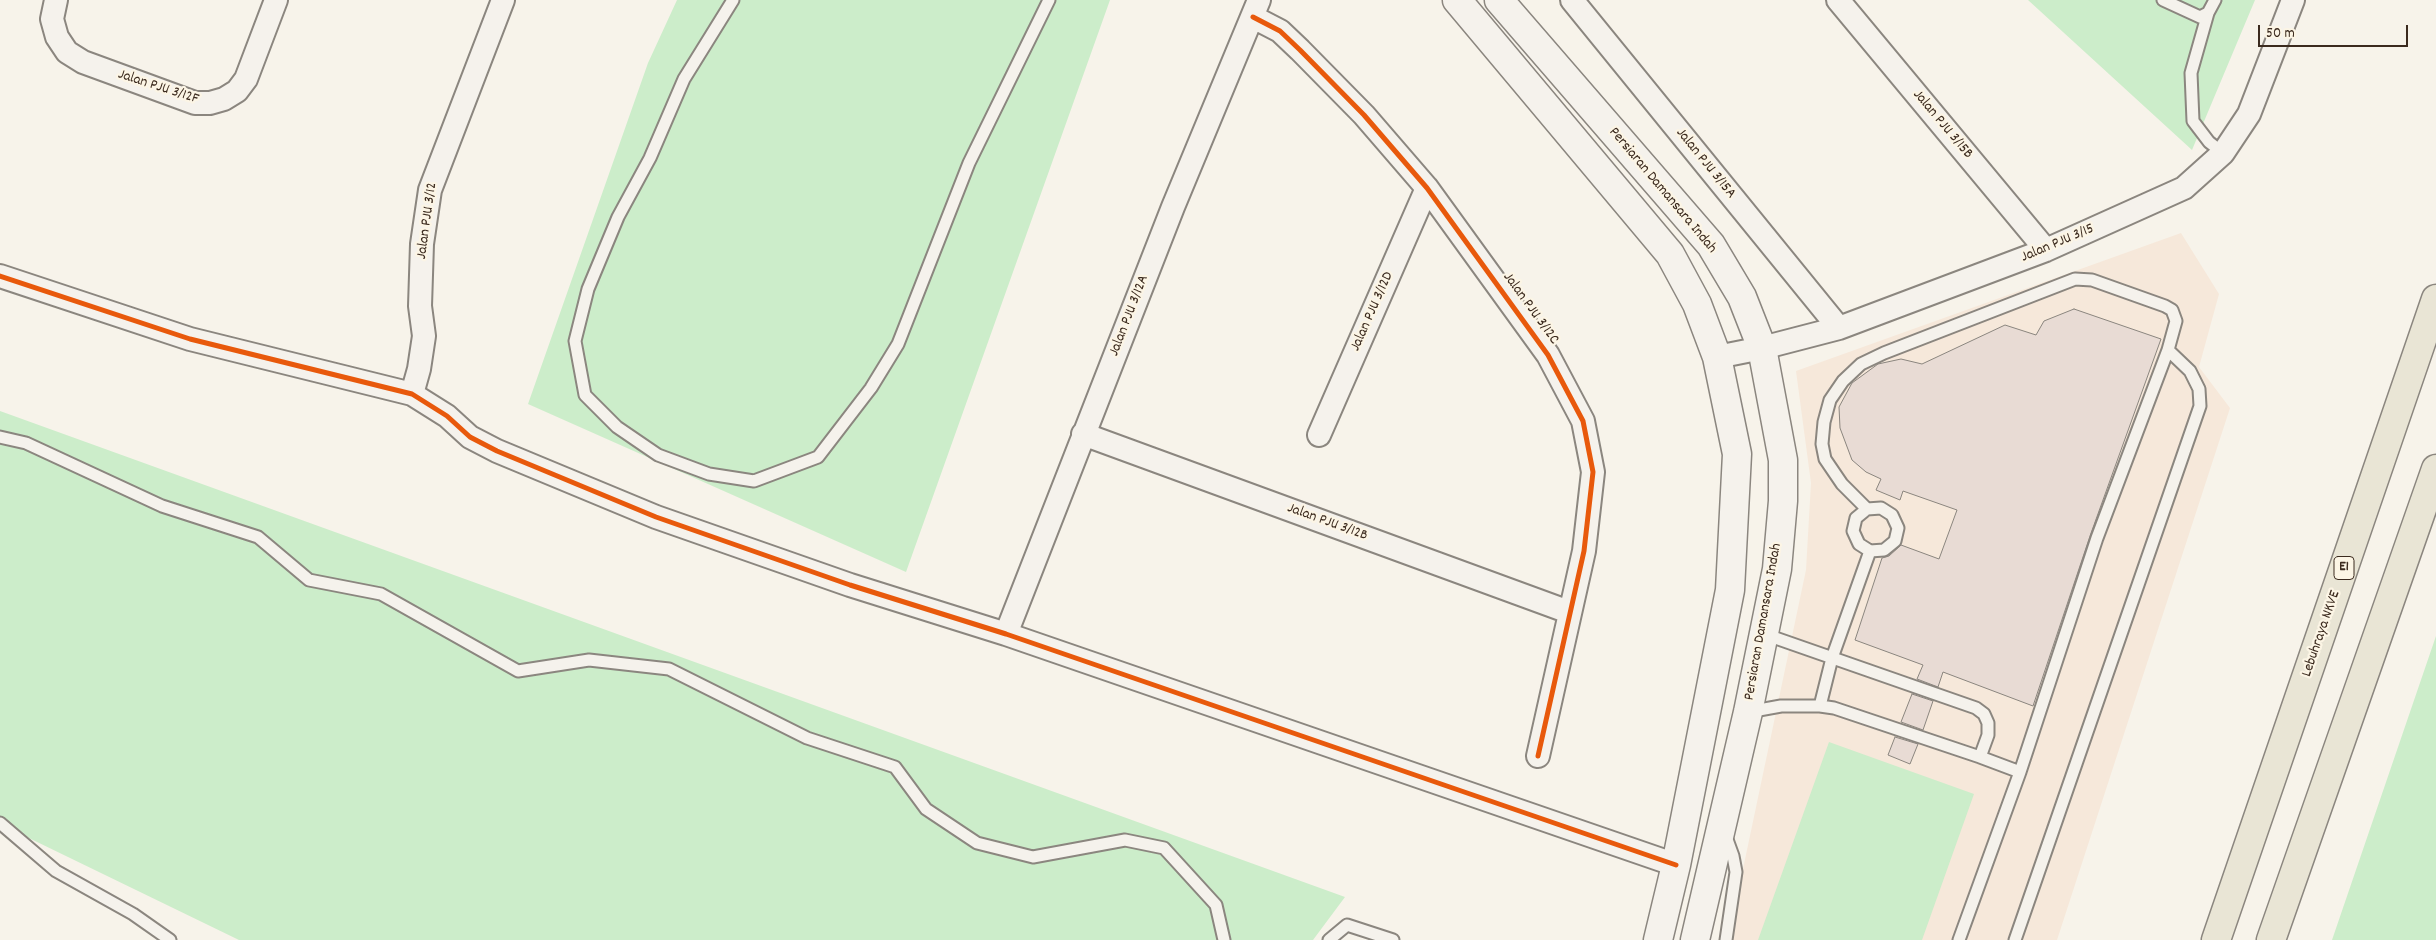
<!DOCTYPE html>
<html>
<head>
<meta charset="utf-8">
<style>
	body { margin:0 }
	#map { position:relative; width:2436px; height:940px; overflow:hidden; background:#f7f3ea; font-family:Dekko,sans-serif }
	canvas { display:block }
	.scale { position:absolute; left:2258px; top:25px; width:150px; height:22px; box-sizing:border-box; border:2px solid #3b2a1e; border-top:0; padding-left:6px; font-size:15px; line-height:18px; white-space:nowrap; color:#3b2a1e; -webkit-text-stroke:4px #fcf5e5; paint-order:stroke }
</style>
</head>
<body>
<div id="map">
<canvas width="2436" height="940"></canvas>
<div class="scale">50 m</div>
</div>
<script>
const ctx = document.querySelector('canvas').getContext('2d');
ctx.lineJoin = 'round';
function paint(path, color) { ctx.fillStyle = color; ctx.fill(path, 'evenodd'); }
const toPath = rows => new Path2D(rows.map(r => 'M' + r).join(''));
function trace(path, color, width, dash) { ctx.strokeStyle = color; ctx.lineWidth = width; ctx.lineCap = dash ? 'butt' : 'round'; ctx.setLineDash(dash || []); ctx.stroke(path); }
function drawText(font, color, halo, rows, align = 'center') {
  ctx.font = font + ' Dekko,sans-serif'; ctx.lineWidth = 4.5; ctx.setLineDash([]); ctx.textBaseline = 'middle'; ctx.strokeStyle = halo; ctx.fillStyle = color; for (const [text, x, y, turn = 0] of rows) {
    ctx.save(); ctx.translate(x, y); ctx.rotate((+turn || 0) * Math.PI / 180); ctx.textAlign = isNaN(turn) ? turn : align; if (halo) ctx.strokeText(text, 0, 0); ctx.fillText(text, 0, 0); ctx.restore();
  }
}
const built = toPath([
	[2181,233,2219,294,2199,367,2230,408,2057,940,1728,940,1806,570,1811,483,1796,371]
]);
const green = toPath([
	[677,0,1110,0,906,572,528,404,648,63],
	[2028,0,2255,0,2192,150],
	[0,411,1345,897,1313,940,239,940,0,824],
	[2436,636,2436,940,2332,940],
	[1829,742,1974,794,1922,940,1758,940]
]);
const building = toPath([
	[2074,309,2161,339,2090,536,2033,706,1943,672,1938,687,1917,679,1923,665,1855,640,1882,558,1889,556,1901,545,1939,559,1957,510,1903,491,1900,500,1876,490,1881,479,1866,472,1852,460,1840,428,1839,407,1852,383,1878,364,1901,359,1922,364,2005,325,2036,335,2044,321,2074,309],
	[1912,694,1933,701,1923,730,1901,722,1912,694],
	[1895,737,1918,744,1910,764,1888,755,1895,737]
]);
const lane = toPath([
	[733,0,684,79,650,158,618,217,588,289,575,341,585,395,617,427,658,455,709,474,754,481,818,457,871,388,898,344,969,163,1049,0],
	[2163,0,2200,17,2208,13,2215,0],
	[2208,13,2191,73,2193,121,2209,142,2223,153],
	[0,437,26,443,162,506,258,537,309,580,381,594,518,671,589,660,669,669,807,738,895,767,926,809,977,843,1033,857,1125,840,1164,848,1216,905,1224,940],
	[1867,509,1856,518,1853,531,1859,544,1870,551,1884,550,1895,541,1898,528,1892,515,1881,508,1867,509,1842,484,1825,459,1822,444,1824,422,1830,400,1843,381,1861,364,1884,353,2075,279,2092,280,2165,306,2172,310,2176,321,2168,350,2097,538,2020,772,1959,940],
	[1820,706,1832,658,1870,551],
	[1748,712,1781,706,1820,706,1834,708,1980,757,1988,735,1988,723,1984,714,1976,708,1764,634],
	[1980,757,2020,772],
	[0,823,56,871,133,914,170,940],
	[1725,834,1733,856,1736,872,1726,940],
	[1329,940,1347,925,1393,940],
	[2015,940,2200,406,2199,389,2190,371,2168,350]
]);
const street = toPath([
	[56,0,52,19,57,37,67,52,83,62,195,103,210,103,224,99,237,91,246,79,276,0],
	[1572,0,1839,328],
	[1838,0,2046,250],
	[1253,17,1280,31,1300,50,1364,115,1427,188,1548,355,1583,421,1593,472,1584,551,1538,756],
	[0,276,190,339,412,394,447,416,470,437,497,451,656,517,850,585,1006,634,1676,865],
	[1717,357,1762,348,1839,328,2046,250,2184,188,2223,153,2249,114,2293,0],
	[412,394,419,369,424,336,420,306,422,244,430,190,503,0],
	[1083,434,1569,612],
	[1319,435,1427,188],
	[1006,634,1173,207,1259,0]
]);
const secondary = toPath([
	[1457,0,1670,254,1697,304,1717,357,1737,454,1730,590,1676,865,1658,940],
	[1499,0,1711,245,1742,297,1762,348,1783,460,1783,501,1777,569,1748,712,1695,940]
]);
const highway = toPath([
	[2216,940,2436,299],
	[2271,940,2436,469]
]);
const cycleway = toPath([
	[1253,17,1280,31,1300,50,1364,115,1427,188,1548,355,1583,421,1593,472,1584,551,1538,756],
	[0,276,190,339,412,394,447,416,470,437,497,451,656,517,850,585,1006,634,1676,865]
]);
const shields = [
	[2344,568,20]
];
const shieldNames = [
	["E1",2344,568]
];
const streetNames = [
	["Jalan PJU 3/12F",158,88,18],
	["Jalan PJU 3/15B",1942,125,50],
	["Jalan PJU 3/15A",1705,164,51],
	["Persiaran Damansara Indah",1662,191,50],
	["Jalan PJU 3/12",428,221,-82],
	["Jalan PJU 3/15",2058,244,-23],
	["Jalan PJU 3/12C",1530,309,54],
	["Jalan PJU 3/12D",1373,312,-66],
	["Jalan PJU 3/12A",1130,316,-69],
	["Jalan PJU 3/12B",1327,523,20],
	["Persiaran Damansara Indah",1764,622,-80],
	["Lebuhraya NKVE",2322,634,-71]
];
paint(built, '#f6e8da');
paint(green, '#ccedca');
paint(building, '#e8dbd4');
trace(building, '#8b867f', 1);
trace(lane, '#8b867f', 15);
trace(street, '#8b867f', 26);
trace(secondary, '#8b867f', 31);
trace(highway, '#8b867f', 31);
trace(lane, '#f5f2ec', 11);
trace(street, '#f5f2ec', 22);
trace(secondary, '#f5f2ec', 28);
trace(highway, '#e9e5d5', 28);
trace(cycleway, '#e8590c', 5);
for (const [x, y, w] of shields) { const box = new Path2D(); box.roundRect(x - w / 2, y - 11.5, w, 23, 4); ctx.fillStyle = '#fcf5e5'; ctx.fill(box); trace(box, '#3b2a1e', 1); }
drawText('bold 14px', '#3b2a1e', null, shieldNames);
drawText('15px', '#3b2a1e', '#fcf5e5', streetNames);
</script>
</body>
</html>
